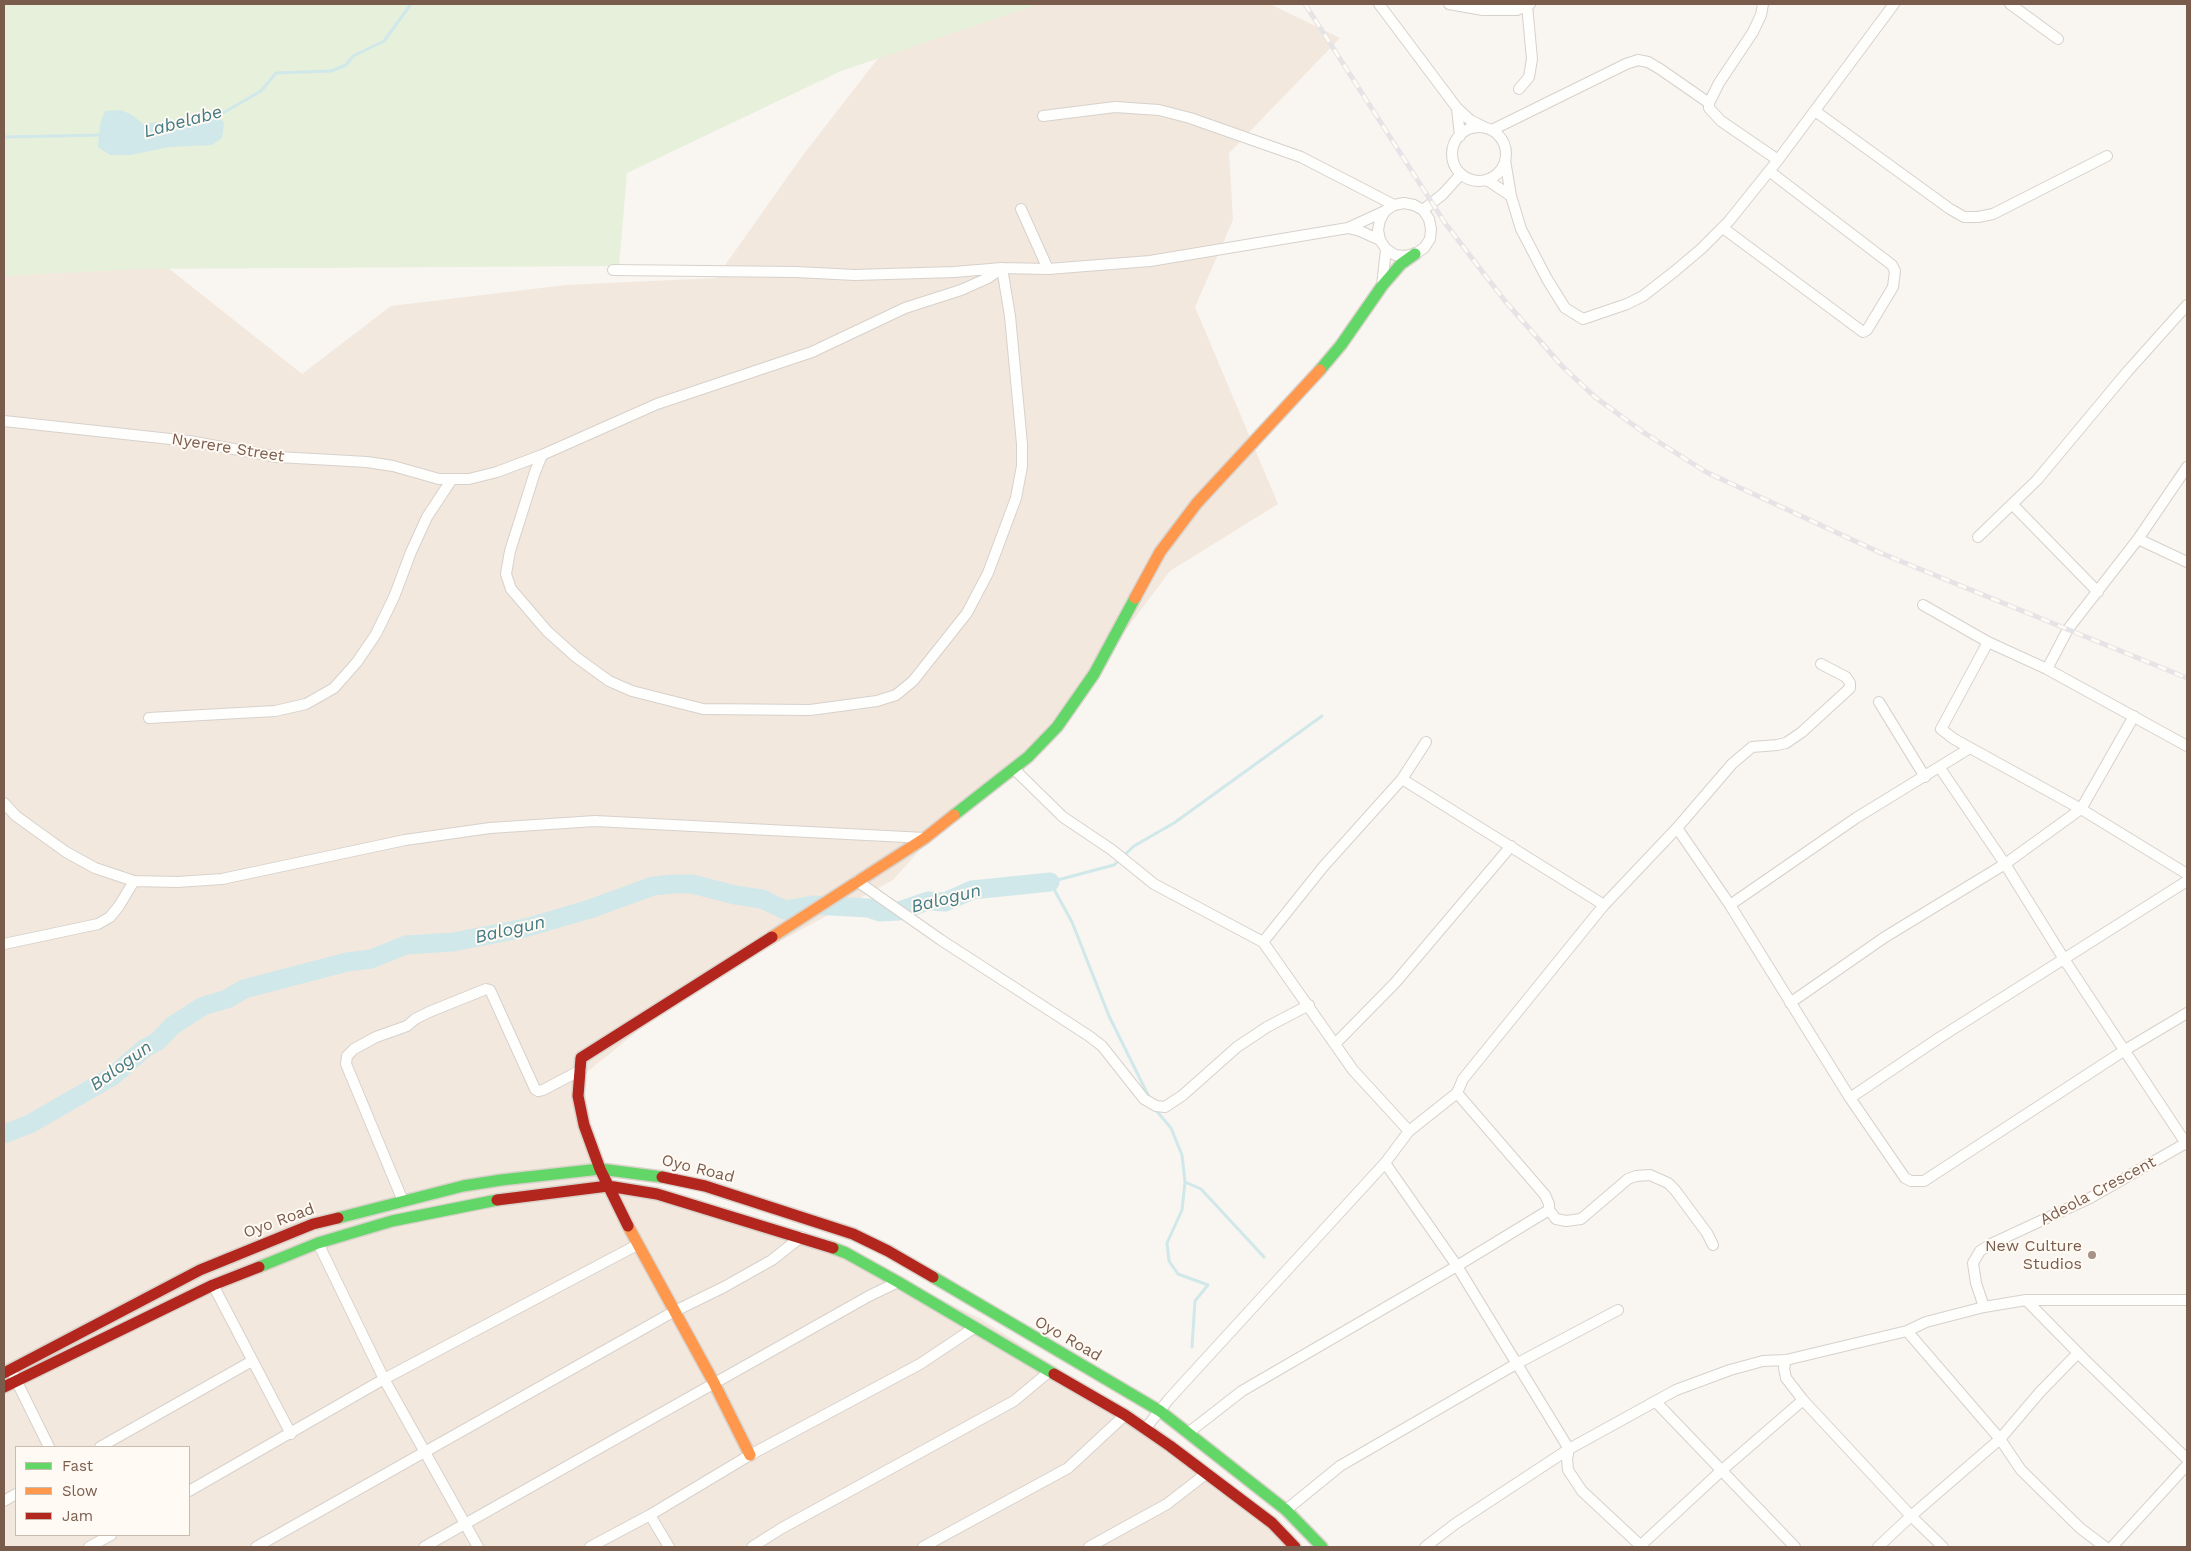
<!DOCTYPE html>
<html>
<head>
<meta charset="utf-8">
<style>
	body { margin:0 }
	#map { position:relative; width:2191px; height:1551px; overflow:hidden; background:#f9f5f0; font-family:"Work Sans",sans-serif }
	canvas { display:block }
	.frame { position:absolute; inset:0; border:5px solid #7a5c4d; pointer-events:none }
	.legend { position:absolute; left:15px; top:1446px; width:175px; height:90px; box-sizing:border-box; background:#fffaf3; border:1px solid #cabbb1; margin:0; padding:6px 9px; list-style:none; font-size:15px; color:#7a5c4d }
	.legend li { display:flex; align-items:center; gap:10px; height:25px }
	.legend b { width:25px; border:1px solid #cabbb1 }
</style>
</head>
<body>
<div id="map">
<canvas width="2191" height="1551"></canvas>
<div class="frame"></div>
<ul class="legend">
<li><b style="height:6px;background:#63d668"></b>Fast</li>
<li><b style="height:6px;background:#ff974d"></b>Slow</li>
<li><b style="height:6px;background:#b3261e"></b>Jam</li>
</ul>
</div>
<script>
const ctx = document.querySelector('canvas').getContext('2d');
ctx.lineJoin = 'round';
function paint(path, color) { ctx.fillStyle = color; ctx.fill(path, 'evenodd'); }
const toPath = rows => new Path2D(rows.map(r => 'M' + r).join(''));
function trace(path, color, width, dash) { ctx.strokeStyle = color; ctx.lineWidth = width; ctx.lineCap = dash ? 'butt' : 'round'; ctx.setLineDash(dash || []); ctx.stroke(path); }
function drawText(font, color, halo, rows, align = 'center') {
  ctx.font = font + ' "Work Sans",sans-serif'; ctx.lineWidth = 4; ctx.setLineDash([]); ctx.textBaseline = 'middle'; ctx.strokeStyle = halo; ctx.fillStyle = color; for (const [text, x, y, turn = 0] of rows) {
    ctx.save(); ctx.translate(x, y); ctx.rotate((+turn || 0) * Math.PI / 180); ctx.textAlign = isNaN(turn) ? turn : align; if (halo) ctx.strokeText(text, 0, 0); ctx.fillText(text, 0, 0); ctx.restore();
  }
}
const residential = toPath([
	[1031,4,1270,4,1340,38,1229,153,1233,220,1195,307,1278,504,1170,571,1057,722,943,824,893,880,725,971,644,1026,577,1080,604,1191,701,1210,889,1274,979,1318,1056,1367,1299,1547,4,1547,4,191,143,248,302,374,391,306,566,285,716,278,803,155,890,43],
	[16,1447,189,1447,189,1535,16,1535]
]);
const green = toPath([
	[4,4,1046,4,1036,5,841,71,627,173,619,266,138,269,4,276]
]);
const water = toPath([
	[214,109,224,123,222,138,212,145,169,147,130,155,110,155,98,147,100,124,105,111,121,110,132,115,143,124,180,119]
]);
const stream = toPath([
	[214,115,223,113,261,91,276,73,331,71,346,65,353,56,384,41,411,4],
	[4,137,103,135],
	[1150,1099,1109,1016,1072,922,1050,882,1114,865,1134,846,1174,823,1322,716],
	[1155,1109,1171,1128,1182,1155,1185,1182,1182,1210,1167,1243,1169,1261,1178,1274,1208,1285,1195,1301,1192,1347],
	[1185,1182,1201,1189,1264,1257]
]);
const river = toPath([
	[4,1134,30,1124,113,1076,145,1048,158,1041,172,1026,203,1006,227,999,244,989,347,962,371,959,406,945,453,942,525,928,590,909,653,886,673,884,692,884,735,895,762,899,785,910,813,905,869,908,880,912,899,911,928,901,945,902,972,890,1050,882]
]);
const street = toPath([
	[1379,4,1457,108,1470,120,1484,127],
	[1449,4,1483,10,1517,10,1530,4],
	[1763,4,1761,15,1753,32,1719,83,1709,103,1709,108,1721,121,1778,160],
	[2010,4,2058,39],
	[1519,89,1529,77,1532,59,1527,5],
	[1457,108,1460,136],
	[1815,111,1950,209,1964,217,1978,217,1993,214,2107,156],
	[1043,116,1115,107,1159,110,1190,118,1301,157,1394,205,1404,203,1414,205,1423,210,1429,219,1431,229,1430,239,1424,248,1415,254,1405,256,1395,255,1386,249,1380,240,1378,230,1380,220,1385,211,1394,205],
	'1452 154a27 27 0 1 1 54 0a27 27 0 1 1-54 0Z',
	[1492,130,1626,64,1638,60,1648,62,1660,69,1709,103],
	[1505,160,1511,196,1521,229,1547,279,1565,308,1583,319,1627,304,1643,296,1675,271,1701,249,1729,221,1778,160,1894,4],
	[1487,180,1511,196],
	[1021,209,1048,269],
	[1423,210,1443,194,1461,174],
	[1348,228,1360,231,1380,240],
	[1723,228,1863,332,1867,330,1893,287,1895,271,1892,265,1769,171],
	[1382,286,1386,249],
	[4,421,189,441,278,457,367,462,393,466,439,479,469,479,497,472,542,455,657,404,812,352,905,308,961,290,988,278,1002,268,1048,269,1150,261,1348,228,1385,211],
	[542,455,535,472,510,551,506,574,511,589,547,631,576,657,609,681,632,691,703,709,810,710,877,701,896,695,913,681,967,613,988,573,1016,498,1022,466,1022,444,1010,316,1002,268,954,272,855,275,796,272,613,270],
	[2012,504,2098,592],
	[1978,537,2037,480,2127,372,2187,305],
	[2138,539,2187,562],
	[1923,605,1988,642,2047,669,2187,746],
	[1988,642,1941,729,1954,739,2081,809,2187,874],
	[2047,669,2068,629,2138,539,2187,467],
	[1879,702,1925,777],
	[149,718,275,711,306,704,334,688,357,662,376,634,394,597,411,552,427,517,452,479],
	[1940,768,2005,864,2064,959,2187,1145],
	[1014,769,1063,817,1112,850,1154,884,1263,942,1353,1070,1409,1131],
	[1402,779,1604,905],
	[4,803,16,816,66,852,95,868,134,881,177,882,222,879,405,840,490,828,595,821,925,838],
	[1677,828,1730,905,1850,1098,1905,1178,1911,1181,1924,1181,2125,1050,2187,1013],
	[857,881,941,940,1089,1036,1102,1046,1144,1099,1156,1106,1165,1107,1183,1095,1237,1047,1267,1027,1309,1005],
	[1730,905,1856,818,1970,748],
	[1263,942,1323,867,1402,779,1426,742],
	[4,944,98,924,110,917,119,906,134,881],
	[1790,1003,1885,937,2005,864,2081,809,2134,716],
	[1335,1044,1395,983,1511,846],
	[1457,1093,1545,1195,1549,1204,1549,1210,1556,1219,1566,1221,1581,1219,1628,1179,1636,1176,1650,1175,1668,1183,1675,1190,1707,1233,1713,1245],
	[1850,1098,1939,1038,2187,881],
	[1385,1163,1457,1266,1569,1449,1567,1459,1568,1470,1582,1491,1642,1547],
	[403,1201,346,1064,347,1056,354,1049,376,1037,407,1026,415,1019,429,1012,486,989,490,990,535,1089,538,1091,543,1090,581,1070],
	[318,1243,384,1379,478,1547],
	[213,1285,291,1434],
	[2026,1300,2085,1360,2187,1459],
	[1984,1307,1976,1283,1973,1263,1980,1251,1991,1244,2090,1198,2186,1143],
	[1907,1331,2000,1439,2021,1470,2080,1528,2105,1547],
	[14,1376,49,1447],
	[1655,1401,1795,1547],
	[1145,1429,1169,1399,1385,1163,1409,1131,1457,1093,1463,1079,1604,905,1677,828,1732,764,1752,747,1777,745,1786,743,1802,732,1850,688,1850,683,1846,677,1821,664],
	[1188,1433,1242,1391,1457,1266,1549,1210],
	[100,1447,252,1361],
	[189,1491,384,1379,637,1245],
	[4,1501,16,1494],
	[1286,1510,1340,1466,1516,1364,1618,1310],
	[650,1515,669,1547],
	[89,1547,111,1535],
	[256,1547,673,1312,724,1287,772,1260,801,1237],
	[424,1547,869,1296,898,1282],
	[590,1547,650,1515,750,1455,920,1364,974,1328],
	[752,1547,782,1528,1014,1401,1050,1371],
	[923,1547,1068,1468,1125,1415],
	[1089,1547,1167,1504,1207,1473],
	[1425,1547,1455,1524,1569,1449,1676,1390,1730,1370,1763,1361,1786,1360],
	[1639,1547,1721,1471,1803,1400],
	[1878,1547,1911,1516,2000,1439,2040,1392,2078,1353],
	[1943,1547,1911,1516,1803,1400,1786,1378,1784,1368,1786,1360,1907,1331,1926,1322,1984,1307,2026,1300,2187,1300],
	[2112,1547,2187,1465]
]);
const fast = toPath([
	[1320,370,1341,345,1382,286,1401,264,1415,254],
	[954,815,1028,757,1057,727,1094,674,1135,598],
	[338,1218,463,1186,501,1180,600,1169,662,1177],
	[833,1248,846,1253,898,1282,1054,1374],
	[259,1267,318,1243,392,1221,497,1200],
	[933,1277,1160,1411,1286,1510,1322,1547]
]);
const slow = toPath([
	[1135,598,1160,552,1197,503,1320,370],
	[772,937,925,838,954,815],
	[628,1226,714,1383,750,1455]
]);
const jam = toPath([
	[662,1177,705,1186,853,1234,888,1251,933,1277],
	[497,1200,608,1186,657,1194,833,1248],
	[628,1226,600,1169,584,1125,578,1096,581,1058,772,937],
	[4,1373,200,1270,313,1224,338,1218],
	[1054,1374,1125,1415,1170,1446,1272,1523,1295,1547],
	[4,1387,213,1285,259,1267]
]);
const rail = toPath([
	[1305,4,1445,223,1505,301,1562,366,1595,397,1643,432,1706,472,1883,554,2187,678]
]);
const markers = [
	[2092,1255,5,"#a69286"]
];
const streetNames = [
	["Nyerere Street",228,448,9],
	["Oyo Road",698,1169,14],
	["Adeola Crescent",2098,1191,-28],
	["Oyo Road",279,1221,-20],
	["Oyo Road",1068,1339,30]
];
const poiNames = [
	["New Culture",2082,1246],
	["Studios",2082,1264]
];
const waterNames = [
	["Labelabe",183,122,-15],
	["Balogun",946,899,-14],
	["Balogun",510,930,-13],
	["Balogun",121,1066,-36]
];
paint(residential, '#f2e8de');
paint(green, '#e7f0db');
paint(water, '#d0e8ea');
trace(stream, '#d0e8ea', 3);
trace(river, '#d0e8ea', 19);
trace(street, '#d7d1cb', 12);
trace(fast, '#d9d2cb', 14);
trace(slow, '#d9d2cb', 14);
trace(jam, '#d9d2cb', 14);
trace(street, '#fefefd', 10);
trace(fast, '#63d668', 11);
trace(slow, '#ff974d', 11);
trace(jam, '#b3261e', 11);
trace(rail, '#e6e3e7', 5);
trace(rail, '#fffaf3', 3, [9]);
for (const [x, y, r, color] of markers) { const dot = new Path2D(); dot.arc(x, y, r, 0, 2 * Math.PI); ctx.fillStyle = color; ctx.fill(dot); trace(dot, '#fffaf3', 2); }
drawText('16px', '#7a5c4d', '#fffaf3', streetNames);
drawText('16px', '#7a5c4d', '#fffaf3', poiNames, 'right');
drawText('italic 18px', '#437c86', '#fffaf3', waterNames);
</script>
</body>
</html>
